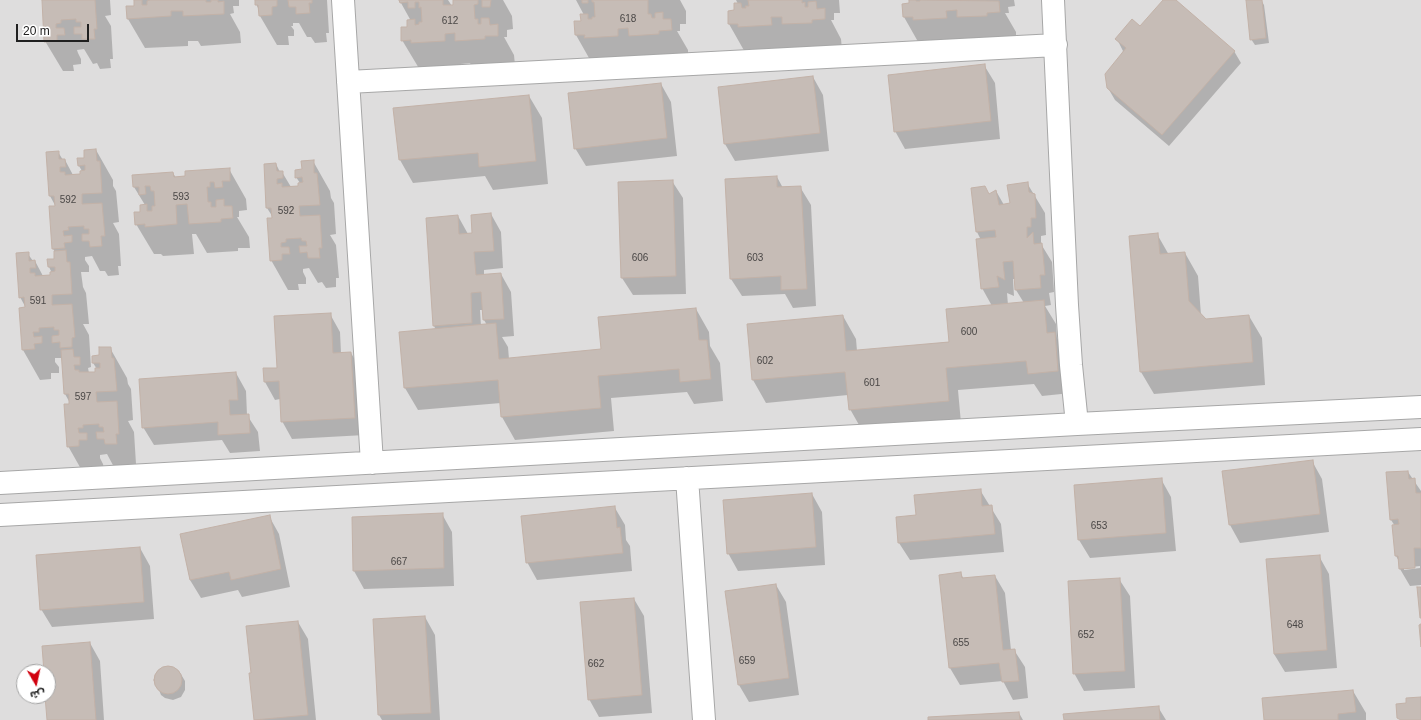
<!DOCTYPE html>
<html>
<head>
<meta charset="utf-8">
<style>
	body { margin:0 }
	#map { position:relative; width:1421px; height:720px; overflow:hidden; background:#f1ede7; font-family:Arial,"Noto Sans Arabic",sans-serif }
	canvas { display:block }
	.north { position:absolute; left:16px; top:664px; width:40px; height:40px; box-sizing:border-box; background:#fff; border:1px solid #a6a6a6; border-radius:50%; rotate:171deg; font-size:11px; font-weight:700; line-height:16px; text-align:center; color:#202020 }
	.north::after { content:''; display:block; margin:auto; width:14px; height:18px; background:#d1000e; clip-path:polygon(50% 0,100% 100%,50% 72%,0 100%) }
	.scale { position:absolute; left:16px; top:24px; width:73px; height:18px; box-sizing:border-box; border:2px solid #202020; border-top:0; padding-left:5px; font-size:12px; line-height:14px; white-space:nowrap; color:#202020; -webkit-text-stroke:3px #fff; paint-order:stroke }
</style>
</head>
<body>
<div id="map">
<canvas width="1421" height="720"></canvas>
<div class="north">ش</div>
<div class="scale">20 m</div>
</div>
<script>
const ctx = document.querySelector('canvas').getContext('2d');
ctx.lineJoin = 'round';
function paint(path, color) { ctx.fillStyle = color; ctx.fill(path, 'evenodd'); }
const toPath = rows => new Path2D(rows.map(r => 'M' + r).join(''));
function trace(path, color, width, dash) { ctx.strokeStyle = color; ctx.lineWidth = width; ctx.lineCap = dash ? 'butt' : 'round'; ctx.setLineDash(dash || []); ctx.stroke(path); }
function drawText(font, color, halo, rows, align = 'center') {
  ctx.font = font + ' Arial,sans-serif'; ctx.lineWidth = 3.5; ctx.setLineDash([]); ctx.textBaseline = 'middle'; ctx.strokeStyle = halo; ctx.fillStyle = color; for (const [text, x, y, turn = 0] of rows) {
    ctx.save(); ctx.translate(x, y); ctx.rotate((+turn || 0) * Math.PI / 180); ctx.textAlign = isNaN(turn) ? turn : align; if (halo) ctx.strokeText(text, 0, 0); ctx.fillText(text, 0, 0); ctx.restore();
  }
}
const residential = toPath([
	[0,0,1421,0,1421,720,0,720],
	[24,672,48,672,48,696,24,696]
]);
const shadow = toPath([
	[43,0,110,0,111,15,105,16,111,26,113,59,110,59,111,68,100,69,97,63,93,64,84,49,77,50,78,53,81,59,81,64,73,65,74,71,63,71,45,41],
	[137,0,239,0,239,6,233,6,234,13,230,14,240,32,241,43,201,46,198,41,188,41,188,46,145,48,128,19,135,7],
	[256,0,327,0,329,33,326,33,327,42,315,43,311,37,307,37,299,23,293,23,293,26,291,26,294,30,294,36,288,36,289,45,277,45,260,16,259,10,256,4],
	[400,0,448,0,452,6,454,6,454,0,503,0,512,16,513,29,507,30,507,37,504,37,514,55,515,65,474,70,470,63,461,64,462,71,420,70,402,40,411,21,401,3],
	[576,0,680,0,686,11,686,24,680,24,680,31,677,31,688,50,688,60,593,65,576,35,584,15],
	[736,0,839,0,840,13,834,13,834,20,831,20,841,39,842,49,801,54,796,47,788,47,788,55,746,54,729,24,738,4],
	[910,0,1014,0,1015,6,1008,7,1009,13,1005,13,1016,32,1016,42,921,47,904,17,910,4],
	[1255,0,1261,0,1264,5,1269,43,1255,45,1251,39],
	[1141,27,1234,51,1241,63,1169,146,1115,100,1108,88,1123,51,1117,39],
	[984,65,995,83,1000,139,905,149,895,131],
	[813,77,823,95,829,151,735,161,725,144],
	[661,84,671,102,677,156,586,166,575,148],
	[529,96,542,118,548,184,493,190,485,176,413,183,400,160,394,109],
	[96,150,113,180,113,186,116,191,119,222,113,223,119,234,121,266,118,266,119,275,108,276,105,271,100,271,92,256,85,257,85,260,89,266,89,272,81,272,83,287,86,293,89,324,83,324,89,335,91,367,88,368,89,373,96,373,97,369,93,363,93,357,100,356,110,348,127,378,128,384,131,389,133,420,128,421,134,432,136,464,133,464,134,473,115,469,107,454,100,455,100,458,103,464,104,469,85,476,68,446,70,403,65,394,62,358,55,358,55,362,59,367,59,373,51,373,51,379,40,380,23,350,26,308,20,297,28,254,33,261,35,261,43,276,51,276,52,273,49,267,56,260,55,252,53,249,56,207,50,196,58,152,63,160,65,160,73,175,81,175,82,171,79,166],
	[313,161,330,191,331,198,334,203,336,234,330,235,336,245,339,278,336,278,336,287,326,288,322,282,318,283,309,268,303,269,303,272,306,278,306,284,298,284,299,290,288,290,271,260,274,219,267,208,276,164,280,172,282,172,291,187,299,187,300,183,296,177],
	[229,169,246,199,247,210,239,211,239,217,237,217,249,237,250,248,238,248,238,251,207,253,196,234,192,234,194,254,163,256,161,254,154,254,136,224,145,205,134,187,173,173,176,178],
	[777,177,783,188,800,187,811,205,816,306,793,308,785,294,742,296,731,279],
	[672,181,683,198,686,294,633,295,622,278],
	[1027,183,1045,213,1046,235,1041,236,1041,244,1052,262,1054,292,1049,293,1051,305,1045,306,1056,324,1057,338,1067,355,1071,393,1042,396,1034,384,958,390,961,423,863,432,850,409,848,395,766,403,753,380,748,325,843,316,856,339,857,351,950,342,992,306,982,288,981,240,977,232,972,189,989,195,996,191,1004,205,1012,204],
	[1013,279,1015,279,1016,290,1024,303,1008,305,1007,293,1014,296],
	[491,214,501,232,503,268,484,270,484,275,501,274,511,292,514,336,502,337,508,347,509,359,602,350,696,309,709,332,710,346,720,363,723,401,694,404,687,392,611,398,614,431,515,440,502,417,501,403,418,410,405,388,400,333,436,330,434,326,458,216,468,234,473,234],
	[480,310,483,310,484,320,487,325,481,326],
	[1157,234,1169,255,1185,253,1198,276,1201,315,1205,320,1249,316,1262,338,1265,385,1154,394,1141,372],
	[330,314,340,332,341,353,351,353,361,370,365,435,292,439,282,421,280,399,275,400,265,382,264,369,278,369],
	[236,373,246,391,247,415,258,432,260,451,230,453,222,440,154,445,143,427],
	[1312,461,1322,479,1329,532,1240,543,1230,525,1223,472],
	[1408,472,1421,491,1421,585,1410,586,1400,569,1400,563,1396,556,1395,526,1391,520],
	[1420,566,1420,568,1404,570,1404,568],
	[1161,479,1171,497,1176,551,1090,558,1079,540,1075,486],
	[980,490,1001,524,1004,552,910,560,899,543,917,516],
	[812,494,822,512,825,565,738,571,728,553],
	[615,508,625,525,626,540,630,546,632,571,537,580,527,562],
	[442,514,452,532,454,586,364,589,354,571],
	[269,516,279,534,290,587,242,597,238,590,201,598,190,580,181,535],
	[140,548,150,566,154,619,52,627,41,609],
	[1319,556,1329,574,1337,668,1285,672,1274,654],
	[960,573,964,579,995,576,1005,593,1011,650,1014,650,1025,667,1028,698,1013,700,1003,681,960,685,950,668],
	[1119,579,1130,596,1135,688,1084,691,1074,673],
	[776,585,786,602,799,695,749,702,739,685],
	[634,599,644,616,652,713,599,717,589,699],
	[425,617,435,635,440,720,382,720,379,715],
	[298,622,308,639,316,720,255,720,250,674,252,673],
	[90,643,100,661,104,720,48,720,46,696,48,696,48,672,45,672],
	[170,666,179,671,185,681,185,690,181,697,173,700,165,698,161,695,155,680,158,671,166,667],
	[1353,691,1366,713,1366,720,1265,720],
	[1158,707,1166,720,1065,720],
	[1019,713,1023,720,929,720]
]);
const building = toPath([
	[42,0,95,0,97,29,94,29,95,39,82,39,82,34,74,34,74,27,81,27,81,22,76,22,76,19,61,20,61,23,56,24,56,28,64,28,65,35,57,35,57,41,44,42,42,0],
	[134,0,142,0,142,5,147,5,147,1,150,0,206,0,206,2,211,2,211,0,218,0,218,2,224,1,224,14,183,16,183,11,171,11,171,16,127,19,126,6,134,6,134,0],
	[255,0,277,0,277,6,272,7,272,15,259,16,258,5,255,5,255,0],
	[288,0,312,0,312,3,309,3,310,13,296,14,296,7,289,7,288,0],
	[399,0,443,0,443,5,453,5,453,0,478,0,478,4,474,5,475,19,478,19,478,24,481,24,481,18,489,18,490,25,498,24,498,36,485,36,485,39,455,41,455,33,445,34,445,41,411,43,411,40,401,41,401,27,407,27,407,20,415,19,415,25,419,24,419,22,422,22,421,7,419,8,419,2,415,2,415,8,408,8,408,2,400,3,399,0],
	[482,0,491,0,490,7,482,7,482,0],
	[582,0,588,0,588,3,582,3,582,0],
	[592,0,648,0,648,14,651,14,652,18,655,18,655,13,663,12,663,19,671,19,672,30,659,31,659,34,629,36,628,28,618,29,618,36,584,38,585,35,575,35,574,21,581,21,580,14,588,14,588,19,592,19,592,17,595,17,594,2,592,2,592,0],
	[748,0,802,0,802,3,805,2,805,7,808,7,808,2,816,1,817,9,825,8,825,19,812,20,812,23,782,24,782,17,771,17,772,25,738,27,738,24,728,24,728,11,734,10,734,3,741,3,742,8,746,8,745,6,749,6,748,0],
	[909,0,916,0,916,1,920,1,920,0,999,1,1000,12,987,13,987,16,957,17,957,10,946,11,947,18,913,20,913,17,903,17,902,4,909,3,909,0],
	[1163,0,1176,0,1235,51,1162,135,1107,88,1105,74,1126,48,1115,39,1132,19,1140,26,1163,0],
	[1246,0,1262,0,1266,38,1250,40,1246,0],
	[985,64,991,121,894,132,888,75,985,64],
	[813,76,820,133,724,144,718,87,813,76],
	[661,83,667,138,574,149,568,93,661,83],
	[529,95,536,161,479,167,478,153,399,160,393,108,529,95],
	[96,149,97,161,100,161,102,193,82,194,82,204,102,203,105,236,101,236,102,246,90,247,89,241,82,241,82,234,89,234,89,229,84,229,84,226,68,227,69,230,63,231,64,236,72,235,72,242,64,243,65,248,52,249,49,206,55,206,54,196,49,196,46,152,59,151,59,159,65,159,66,167,60,167,60,172,65,172,65,175,80,174,80,171,85,170,85,165,78,166,77,158,84,158,84,150,96,149],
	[314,160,314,173,317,173,320,205,299,206,300,216,320,215,322,248,319,248,320,258,308,258,307,252,300,253,299,246,307,246,306,241,302,241,301,238,286,239,286,242,281,243,281,247,289,247,290,254,282,254,282,260,270,261,267,218,272,218,271,208,266,208,264,164,276,163,277,171,283,171,283,178,277,179,277,184,282,183,282,187,298,186,298,183,303,182,302,177,295,178,295,170,302,169,301,161,314,160],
	[230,168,230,181,222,181,223,187,215,188,214,182,210,182,210,187,207,187,208,202,211,202,211,207,216,207,216,200,224,199,224,206,232,206,233,218,221,219,221,222,189,224,187,204,176,205,177,224,145,227,145,224,135,225,134,212,140,212,140,205,147,204,147,211,152,211,152,206,155,206,154,191,151,191,150,186,145,186,146,194,139,195,139,187,133,187,132,175,173,172,174,177,185,176,185,171,230,168],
	[777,176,777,187,801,186,807,289,781,290,781,276,730,279,725,179,777,176],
	[673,180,676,276,621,278,618,182,673,180],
	[1028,182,1029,192,1035,194,1036,218,1031,218,1031,227,1027,227,1027,238,1033,232,1034,244,1042,243,1045,275,1040,275,1041,288,1015,290,1013,261,1003,262,1005,280,997,276,999,287,981,289,976,239,996,237,995,230,976,232,971,188,985,186,989,194,996,190,999,205,1010,203,1007,185,1028,182],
	[491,213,494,251,474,252,476,275,501,273,504,319,483,320,481,292,471,293,472,323,433,326,426,218,458,215,459,234,472,233,471,215,491,213],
	[1158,233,1160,254,1185,252,1189,301,1206,319,1249,315,1253,362,1140,372,1129,236,1158,233],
	[66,250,67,262,70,262,72,294,52,295,52,305,72,304,75,337,72,338,72,347,60,348,60,342,52,343,52,336,59,335,59,330,54,330,54,327,39,328,39,332,33,332,34,337,42,336,42,343,34,344,35,349,22,350,19,308,25,307,24,297,19,298,16,253,29,252,29,261,35,260,36,268,30,268,30,273,35,273,35,276,50,275,50,272,55,271,55,267,48,267,47,259,54,259,54,251,66,250],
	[1044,300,1047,333,1055,332,1058,371,1028,374,1026,361,946,368,949,401,849,410,845,372,752,380,747,324,843,315,846,351,949,342,946,309,1044,300],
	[696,308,699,340,707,340,711,379,680,382,679,369,598,376,601,408,501,417,498,380,404,388,399,332,496,323,499,359,601,349,598,317,696,308],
	[331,313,333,353,351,352,355,418,281,422,279,381,264,382,263,368,277,368,274,316,331,313],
	[99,347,111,347,112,358,114,358,117,391,96,392,97,402,117,401,119,434,116,434,117,444,105,444,104,439,97,439,96,432,104,432,103,427,99,427,99,424,83,425,83,428,78,428,79,433,87,433,87,440,79,440,79,446,67,447,64,404,69,404,69,394,64,394,61,350,73,349,74,357,80,357,80,365,74,365,75,370,79,370,79,372,95,372,95,368,100,368,100,363,92,363,92,356,99,355,99,347],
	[236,372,238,400,229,400,230,415,249,414,250,433,218,435,218,422,142,428,139,379,236,372],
	[1313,460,1320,514,1229,525,1222,471,1313,460],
	[1408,471,1409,479,1415,478,1416,493,1421,493,1421,548,1414,548,1415,568,1399,569,1398,556,1395,556,1392,525,1399,524,1398,519,1390,520,1386,472,1408,471],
	[1162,478,1166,533,1078,540,1074,485,1162,478],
	[981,489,982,506,992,505,995,534,898,543,896,517,916,515,914,495,981,489],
	[812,493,816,547,727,554,723,500,812,493],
	[615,506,617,528,620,527,623,553,526,563,521,516,615,506],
	[443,513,444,568,353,571,352,517,443,513],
	[270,515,281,569,231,580,229,572,190,580,180,534,270,515],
	[140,547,144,602,40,610,36,555,140,547],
	[1320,555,1327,650,1274,654,1266,559,1320,555],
	[961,572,962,578,995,575,1003,650,1015,649,1019,681,1002,682,999,663,949,668,939,575,961,572],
	[1120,578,1125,671,1073,674,1068,581,1120,578],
	[776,584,789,678,738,685,725,591,776,584],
	[1417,587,1421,587,1421,618,1420,618,1417,587],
	[634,598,642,695,588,700,580,602,634,598],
	[425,616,431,713,378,715,373,619,425,616],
	[298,621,308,715,254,720,249,673,251,673,246,626,298,621],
	[1421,624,1421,647,1419,625,1421,624],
	[90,642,96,720,47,720,45,696,48,696,48,672,44,672,42,646,90,642],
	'154 680a14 14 0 1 1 28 0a14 14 0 1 1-28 0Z',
	[1353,690,1356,712,1338,714,1338,720,1264,720,1262,698,1353,690],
	[1421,697,1421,720,1401,720,1397,718,1396,704,1406,703,1406,698,1421,697],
	[1159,706,1160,720,1064,720,1063,714,1159,706],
	[1019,712,1020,720,928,720,928,717,1019,712]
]);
const minor = toPath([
	[343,0,372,463],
	[1053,0,1067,305,1071,365,1077,424],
	[348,82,1056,45],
	[687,478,704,720],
	[0,483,1077,424,1421,407],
	[0,515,1421,439]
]);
const numberNames = [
	["618",628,19],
	["612",450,21],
	["593",181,197],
	["592",68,200],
	["592",286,211],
	["606",640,258],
	["603",755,258],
	["591",38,301],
	["600",969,332],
	["602",765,361],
	["601",872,383],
	["597",83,397],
	["653",1099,526],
	["667",399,562],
	["648",1295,625],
	["652",1086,635],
	["655",961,643],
	["659",747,661],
	["662",596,664]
];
paint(residential, '#dedddd');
paint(shadow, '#0003');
paint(building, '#c6bcb6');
trace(building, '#c3b2a8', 1);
trace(minor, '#a7a7a7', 24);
trace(minor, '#fff', 22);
drawText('10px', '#4a4746', null, numberNames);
</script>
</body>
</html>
